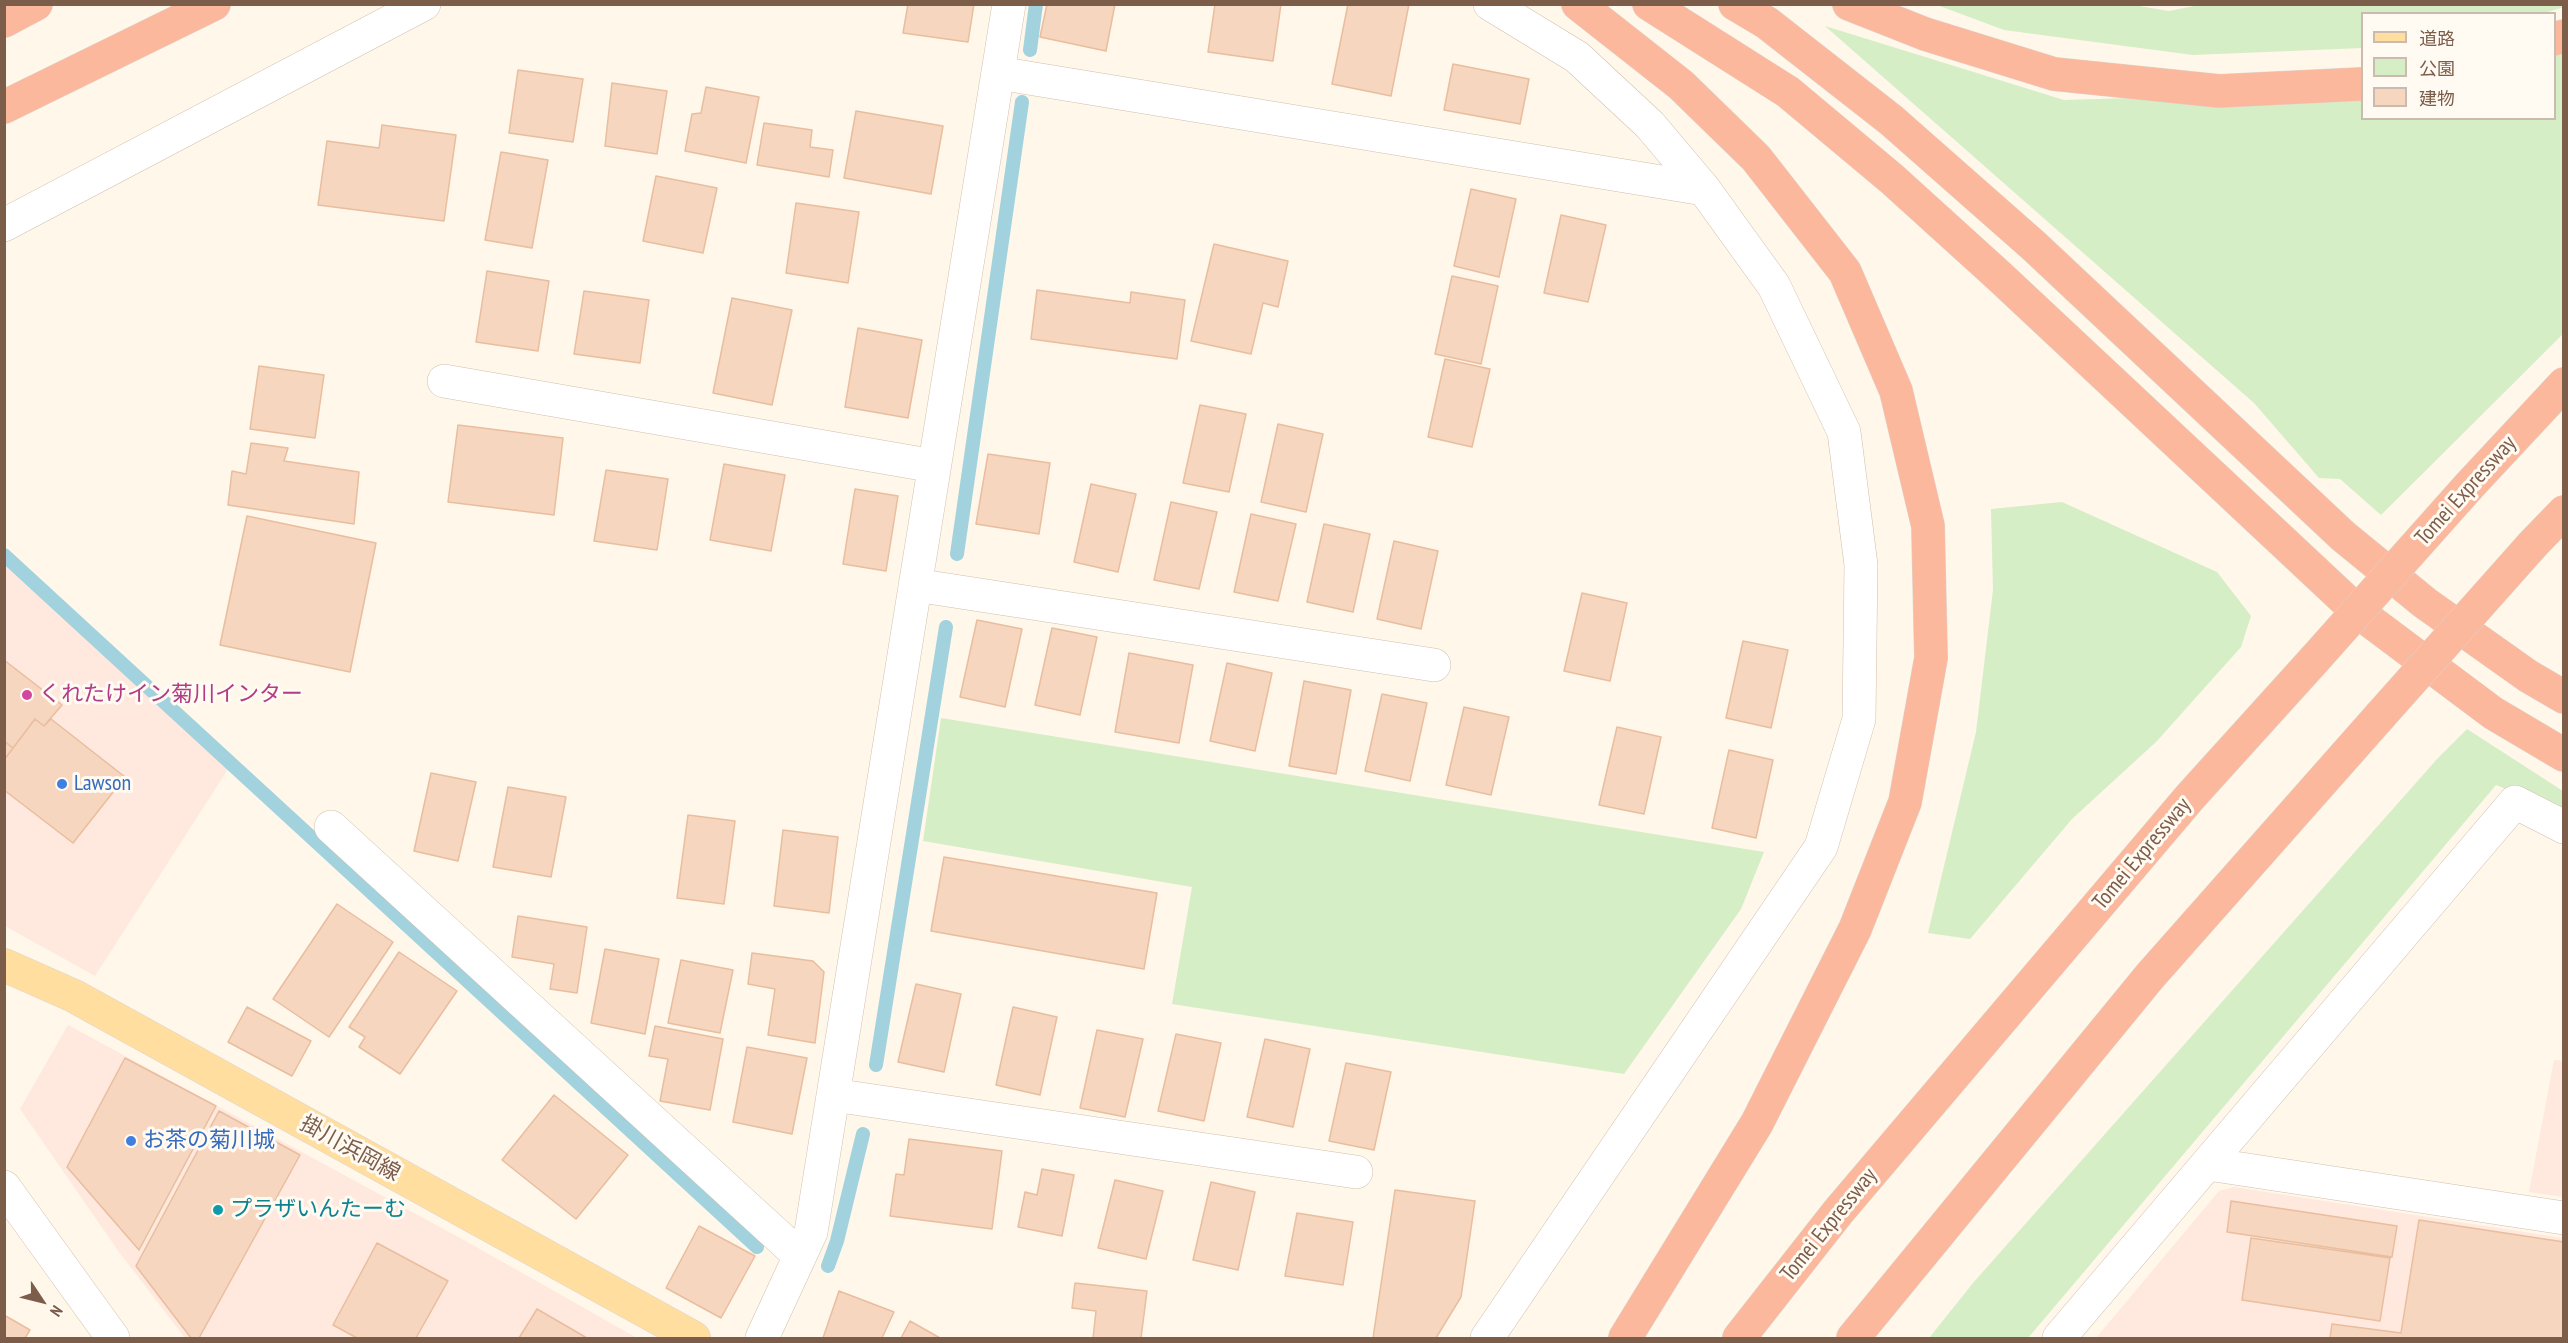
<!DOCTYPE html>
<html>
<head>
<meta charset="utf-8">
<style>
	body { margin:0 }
	#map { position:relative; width:2568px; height:1343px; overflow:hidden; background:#fef7ea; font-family:"PT Sans Narrow","Noto Sans JP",sans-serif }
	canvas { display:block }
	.frame { position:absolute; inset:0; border:6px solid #7c5d4a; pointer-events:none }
	.legend { position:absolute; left:2361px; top:12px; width:195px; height:108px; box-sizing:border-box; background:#fffaf2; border:2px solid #cbbbaf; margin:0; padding:8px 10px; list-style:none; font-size:18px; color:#7c5d4a }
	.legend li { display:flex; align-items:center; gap:12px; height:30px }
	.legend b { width:30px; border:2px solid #cbbbaf }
	.north { position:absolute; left:12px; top:1271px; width:60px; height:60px; -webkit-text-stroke:4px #fffaf2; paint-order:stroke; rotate:125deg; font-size:16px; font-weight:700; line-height:24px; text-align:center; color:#7c5d4a }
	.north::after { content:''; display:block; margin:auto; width:21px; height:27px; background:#7c5d4a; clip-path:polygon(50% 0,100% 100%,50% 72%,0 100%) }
</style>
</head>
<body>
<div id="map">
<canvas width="2568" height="1343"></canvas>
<div class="frame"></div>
<ul class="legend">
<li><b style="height:8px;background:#ffdea0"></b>道路</li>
<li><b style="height:16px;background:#d5eec6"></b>公園</li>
<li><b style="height:16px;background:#f6d6bf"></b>建物</li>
</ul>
<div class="north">N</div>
</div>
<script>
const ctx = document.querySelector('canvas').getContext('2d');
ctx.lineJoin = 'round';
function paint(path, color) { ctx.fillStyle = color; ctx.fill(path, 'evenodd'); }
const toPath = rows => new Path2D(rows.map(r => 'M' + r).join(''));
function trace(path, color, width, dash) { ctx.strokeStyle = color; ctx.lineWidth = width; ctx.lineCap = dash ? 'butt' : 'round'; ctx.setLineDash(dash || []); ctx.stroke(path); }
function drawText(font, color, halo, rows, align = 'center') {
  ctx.font = font + ' "PT Sans Narrow","Noto Sans JP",sans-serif'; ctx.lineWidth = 6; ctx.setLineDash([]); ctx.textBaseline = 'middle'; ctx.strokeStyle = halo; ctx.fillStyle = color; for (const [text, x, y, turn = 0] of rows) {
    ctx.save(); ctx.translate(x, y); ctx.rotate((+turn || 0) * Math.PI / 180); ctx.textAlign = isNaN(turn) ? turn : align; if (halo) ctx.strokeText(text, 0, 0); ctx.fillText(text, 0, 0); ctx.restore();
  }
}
const commercial = toPath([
	[4,565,230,766,95,976,5,926],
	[68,1025,471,1244,637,1338,185,1338,119,1252,20,1109],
	[2554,1060,2563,1061,2563,1197,2529,1192],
	[2234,1187,2563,1238,2563,1338,2096,1338,2219,1191]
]);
const green = toPath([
	[2133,5,2169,11,2204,4,2563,4,2564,7,2541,14,2362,14,2362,48,2193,55,2004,30,1937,5],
	[1825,26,2064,100,2362,91,2362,118,2554,118,2555,48,2563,44,2563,334,2381,515,2340,479,2319,478,2254,403],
	[2062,502,2217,572,2251,616,2241,647,2157,741,2072,819,1970,939,1928,933,1976,732,1993,590,1991,509],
	[941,718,1764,852,1741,909,1624,1074,1172,1004,1192,887,923,841],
	[2467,729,2563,791,2563,812,2496,785,2028,1338,1929,1338,1973,1283,2438,758]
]);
const stream = toPath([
	[1030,50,1036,4],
	[957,554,1022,102],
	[4,555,757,1247],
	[876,1065,946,627],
	[828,1266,837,1241,863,1134]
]);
const building = toPath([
	[908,4,974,4,968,42,903,33,908,4],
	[1047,4,1115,4,1106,51,1040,37,1047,4],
	[1215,4,1281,4,1273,61,1208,52,1215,4],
	[1348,4,1409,4,1391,96,1332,84,1348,4],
	[1453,64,1529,79,1520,124,1444,110,1453,64],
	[518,70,583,79,573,142,509,133,518,70],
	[612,83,667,91,657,154,605,146,612,83],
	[706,87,759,97,746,163,685,151,692,114,701,113,706,87],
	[856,111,943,126,931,194,844,178,856,111],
	[764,123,812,130,810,147,833,150,829,177,757,165,764,123],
	[382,125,456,135,444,221,318,205,327,141,379,148,382,125],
	[501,152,548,160,532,248,485,240,501,152],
	[656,176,717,188,703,253,643,241,656,176],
	[1471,189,1516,199,1499,277,1454,266,1471,189],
	[796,203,859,212,848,283,786,273,796,203],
	[1561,215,1606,225,1588,302,1544,293,1561,215],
	[1214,244,1288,261,1278,307,1263,303,1251,354,1191,341,1214,244],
	[487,271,549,281,538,351,476,342,487,271],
	[1452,276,1498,286,1481,364,1435,354,1452,276],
	[1037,290,1130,303,1131,292,1185,300,1177,359,1031,339,1037,290],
	[584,291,649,300,640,363,574,354,584,291],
	[732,298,792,310,772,405,713,393,732,298],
	[858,328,922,340,908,418,845,407,858,328],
	[1445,359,1490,369,1472,447,1428,437,1445,359],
	[259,366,324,375,315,438,250,429,259,366],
	[1200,405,1246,414,1229,492,1183,483,1200,405],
	[1278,424,1323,434,1306,512,1261,502,1278,424],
	[458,425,563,438,554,515,448,502,458,425],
	[251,443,288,448,284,461,359,472,354,524,228,505,232,471,246,474,251,443],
	[988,454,1050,463,1039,534,976,524,988,454],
	[724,464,785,475,771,551,710,540,724,464],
	[606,470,668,479,657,550,594,541,606,470],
	[1091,484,1136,494,1118,572,1074,562,1091,484],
	[855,489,898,496,886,571,843,564,855,489],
	[1171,502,1217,512,1199,589,1154,580,1171,502],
	[1251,514,1296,524,1278,601,1234,592,1251,514],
	[247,516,376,543,350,672,220,645,247,516],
	[1324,524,1370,534,1353,612,1307,602,1324,524],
	[1394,541,1438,551,1421,629,1377,619,1394,541],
	[1582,593,1627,603,1610,681,1564,671,1582,593],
	[977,620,1022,629,1005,707,960,697,977,620],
	[1052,628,1097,637,1080,715,1035,705,1052,628],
	[1743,641,1788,650,1771,728,1726,718,1743,641],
	[1129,653,1193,665,1179,743,1115,732,1129,653],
	[4,660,62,705,44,726,35,719,13,748,4,741,4,660],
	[1227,663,1272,673,1255,751,1210,741,1227,663],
	[1304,681,1351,690,1336,774,1289,766,1304,681],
	[1382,694,1427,703,1410,781,1365,771,1382,694],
	[1464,707,1509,717,1491,795,1446,785,1464,707],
	[35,719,44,726,51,719,125,777,73,843,4,790,4,760,35,719],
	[1617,727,1661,737,1644,814,1599,805,1617,727],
	[4,741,13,748,4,760,4,741],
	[1729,750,1773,760,1756,838,1712,828,1729,750],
	[431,773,476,782,458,861,414,851,431,773],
	[508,787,566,797,551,877,493,867,508,787],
	[688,815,735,821,724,904,677,898,688,815],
	[783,830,838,837,829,913,774,906,783,830],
	[944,857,1157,893,1144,969,931,931,944,857],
	[337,904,393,942,329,1037,273,999,337,904],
	[518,916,587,927,577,993,550,989,554,964,512,957,518,916],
	[605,949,659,959,645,1034,591,1023,605,949],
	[399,952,457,991,400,1074,359,1047,365,1037,349,1027,399,952],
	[752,953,813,961,824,972,815,1043,768,1035,775,989,748,984,752,953],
	[681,960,733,970,720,1033,668,1023,681,960],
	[916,984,961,994,944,1072,898,1062,916,984],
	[247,1007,311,1041,292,1076,228,1042,247,1007],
	[1013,1007,1057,1017,1040,1095,996,1085,1013,1007],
	[655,1026,723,1039,710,1110,660,1101,668,1059,649,1056,655,1026],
	[1097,1030,1143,1039,1125,1117,1080,1108,1097,1030],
	[1176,1034,1221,1043,1204,1121,1158,1111,1176,1034],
	[1265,1039,1310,1049,1293,1127,1247,1117,1265,1039],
	[747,1047,807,1058,792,1134,733,1122,747,1047],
	[125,1058,216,1106,139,1250,67,1167,125,1058],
	[1346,1063,1391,1072,1374,1150,1329,1141,1346,1063],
	[554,1095,628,1155,576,1219,502,1160,554,1095],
	[219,1111,300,1155,199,1338,191,1338,136,1266,219,1111],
	[909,1139,1002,1151,992,1229,890,1216,896,1174,904,1175,909,1139],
	[1042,1169,1074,1175,1062,1236,1018,1227,1025,1192,1037,1195,1042,1169],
	[1115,1180,1163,1191,1146,1259,1098,1248,1115,1180],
	[1211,1182,1255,1192,1238,1270,1193,1260,1211,1182],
	[1395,1190,1475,1201,1461,1297,1436,1338,1373,1338,1395,1190],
	[2231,1201,2397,1226,2392,1257,2227,1232,2231,1201],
	[1297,1213,1353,1222,1343,1285,1285,1276,1297,1213],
	[2419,1220,2564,1242,2564,1338,2330,1338,2332,1324,2401,1333,2419,1220],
	[699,1226,755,1256,721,1318,666,1288,699,1226],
	[2251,1238,2390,1258,2380,1321,2242,1300,2251,1238],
	[377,1243,448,1281,416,1338,357,1338,333,1325,377,1243],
	[1075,1283,1147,1291,1141,1338,1093,1338,1096,1311,1072,1308,1075,1283],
	[839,1291,894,1312,882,1338,823,1338,839,1291],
	[537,1309,587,1338,519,1338,537,1309],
	[4,1315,30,1330,25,1338,4,1338,4,1315],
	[910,1321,940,1338,901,1338,910,1321]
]);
const street = toPath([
	[998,73,1704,189],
	[4,225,424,4],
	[444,381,934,466],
	[915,585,1434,665],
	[331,827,800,1256],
	[833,1095,1356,1172],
	[2208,1164,2564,1218],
	[762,1338,811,1232,1009,4],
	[1487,1338,1821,847,1859,719,1861,565,1844,432,1774,286,1704,189,1650,125,1577,57,1490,4],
	[2059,1338,2515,802,2564,827]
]);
const secondary = toPath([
	[4,1187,113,1338]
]);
const primary = toPath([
	[4,965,74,996,694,1338]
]);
const highway = toPath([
	[1578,4,1681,85,1756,158,1845,272,1896,391,1928,526,1931,658,1905,802,1855,929,1757,1123,1625,1338],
	[1649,4,1788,92,1892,179,1999,276,2358,612,2493,713,2564,755],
	[1735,4,1767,23,1891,120,2034,246,2343,536,2425,603,2528,676,2564,697],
	[1849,4,1925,34,2054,74,2219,91,2362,84],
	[4,21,36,4],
	[2554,39,2564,36],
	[4,107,214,4],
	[2469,486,2564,384],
	[2533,544,2564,512],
	[1739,1338,1838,1212,2190,797,2314,660],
	[1853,1338,2150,976,2380,716]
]);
const highwayBridge = toPath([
	[2314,660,2469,486],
	[2380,716,2533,544]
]);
const markers = [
	[27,695,6,"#d1479c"],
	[62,784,6,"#3f7fe0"],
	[131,1141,6,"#3f7fe0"],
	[218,1210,6,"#0f9aa8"]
];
const streetNames = [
	["Tomei Expressway",2466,491,-48],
	["Tomei Expressway",2142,854,-50],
	["掛川浜岡線",350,1149,29],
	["Tomei Expressway",1829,1225,-51]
];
const hotelNames = [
	["くれたけイン菊川インター",39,695]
];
const shopNames = [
	["Lawson",74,784],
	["お茶の菊川城",143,1141]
];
const cultureNames = [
	["プラザいんたーむ",230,1210]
];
paint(commercial, '#ffe8dd');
paint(green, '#d5eec6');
trace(stream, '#a1d2dd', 14);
paint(building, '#f6d6bf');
trace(building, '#e9bd9e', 1.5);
trace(street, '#d2bfad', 34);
trace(secondary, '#d8c1ad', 34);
trace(primary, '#ddd5d0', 34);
trace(highway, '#ddd5d0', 34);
trace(street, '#fff', 33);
trace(secondary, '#fff', 33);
trace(primary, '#ffdea0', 33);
trace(highway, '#fcb89d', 33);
trace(highwayBridge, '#ddd5d0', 34, []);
trace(highwayBridge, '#fcb89d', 33);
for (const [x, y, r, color] of markers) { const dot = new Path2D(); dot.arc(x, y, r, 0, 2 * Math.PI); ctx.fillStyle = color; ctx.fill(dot); trace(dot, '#fffaf2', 2); }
drawText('22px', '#7c5d4a', '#fffaf2', streetNames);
drawText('22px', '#b23c85', '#fffaf2', hotelNames, 'left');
drawText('22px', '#366cbe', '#fffaf2', shopNames, 'left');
drawText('22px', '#0d838f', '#fffaf2', cultureNames, 'left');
</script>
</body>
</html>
